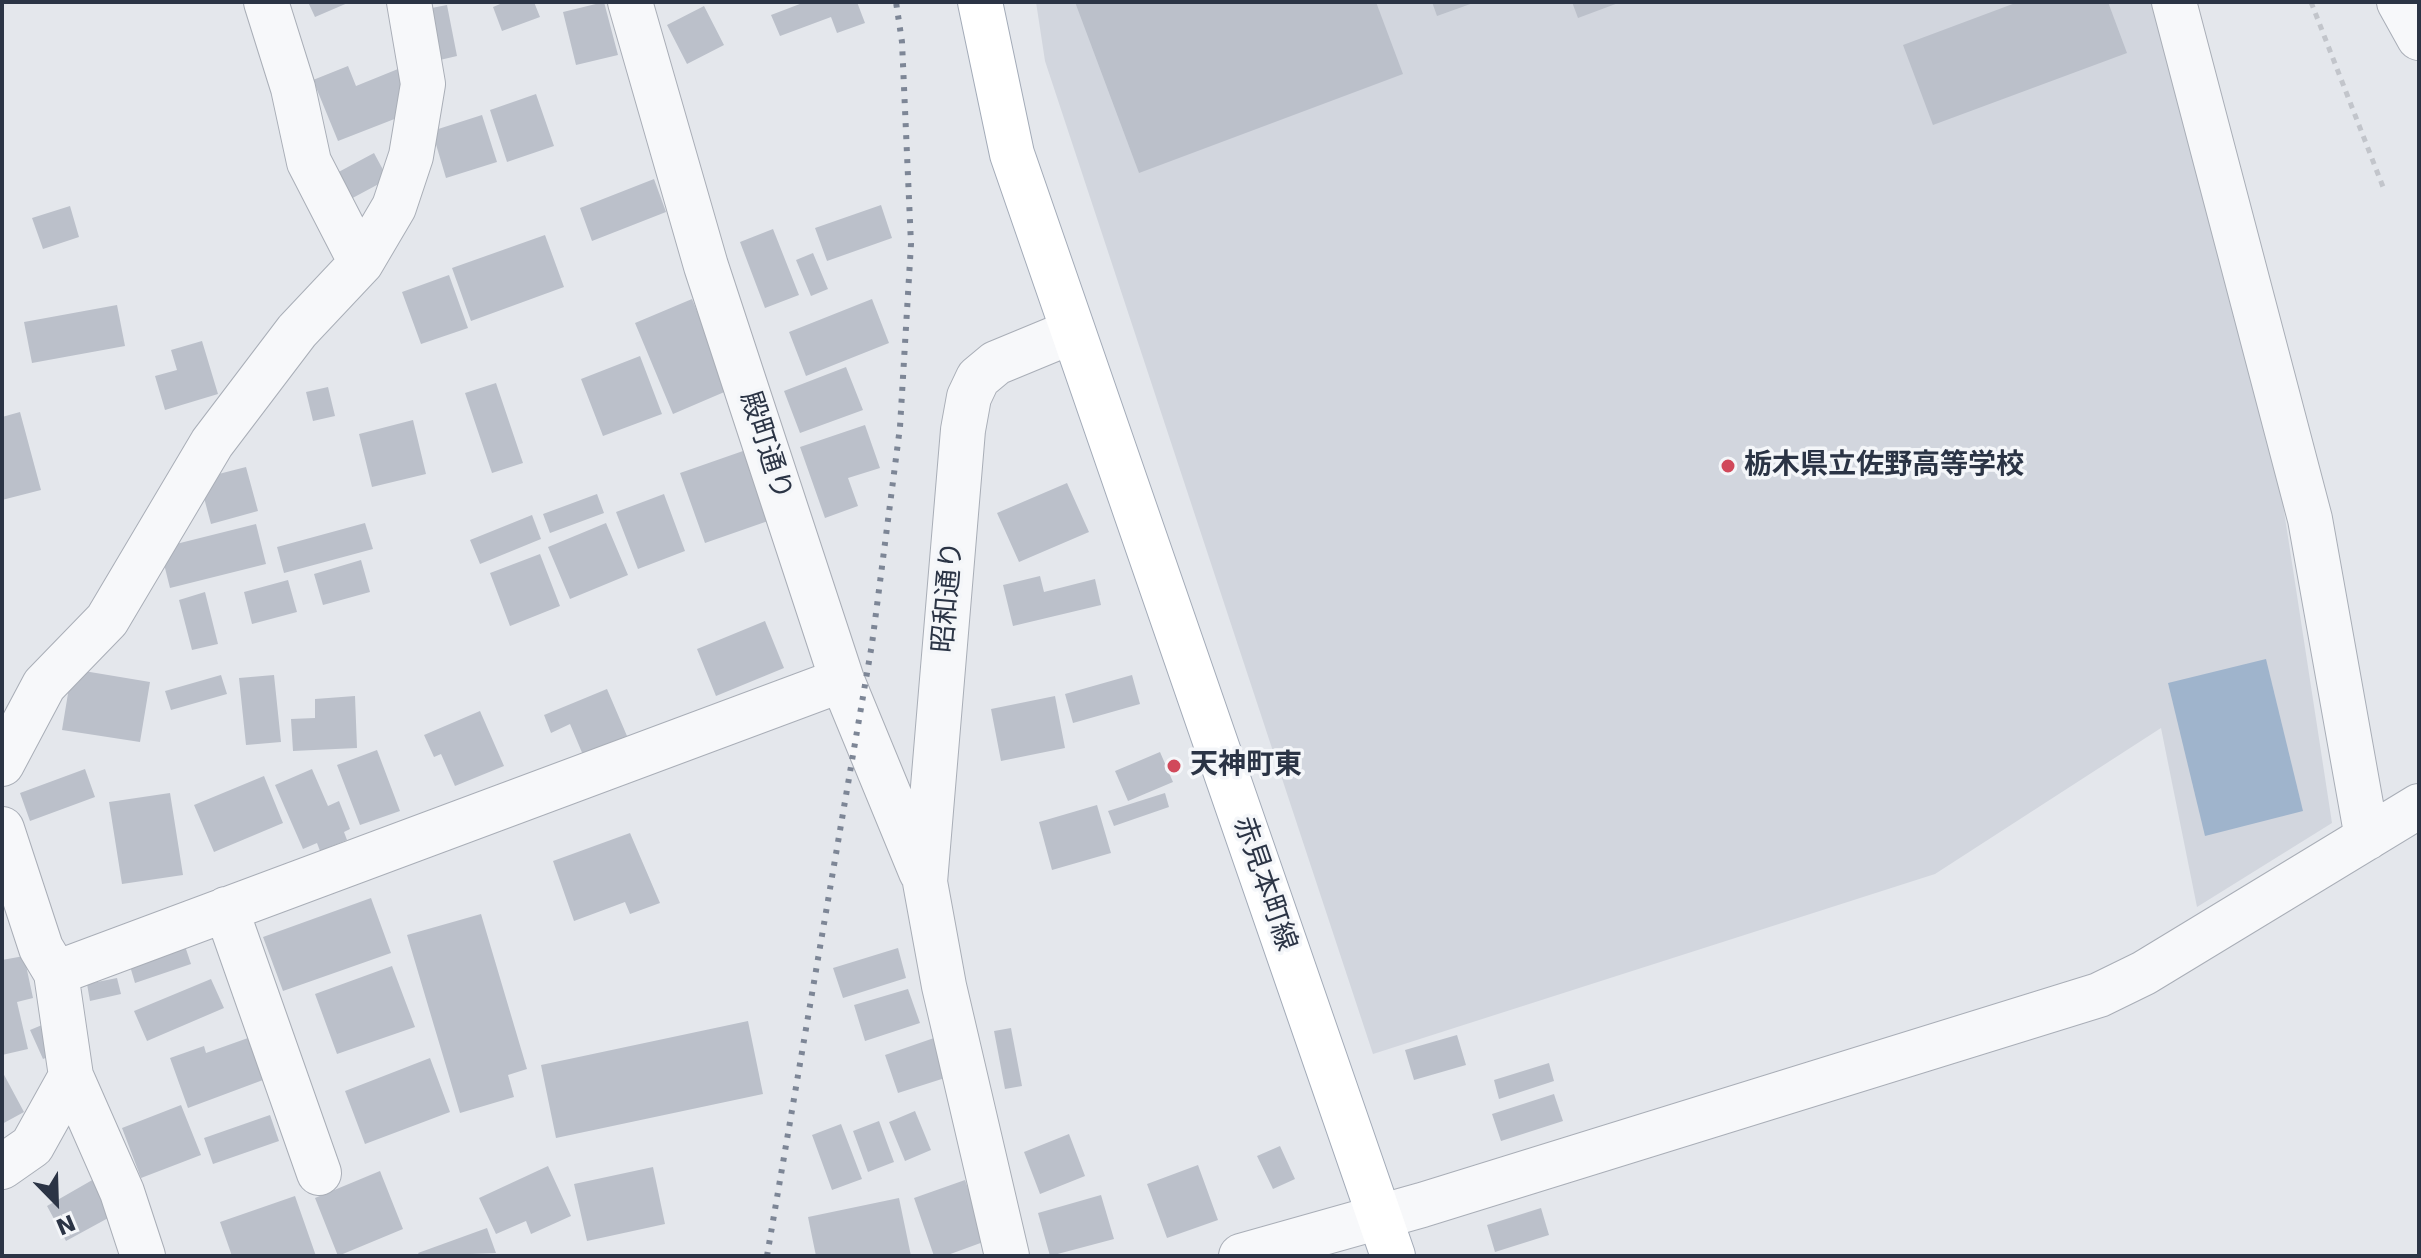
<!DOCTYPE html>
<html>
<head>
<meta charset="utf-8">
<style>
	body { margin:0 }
	#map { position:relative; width:2421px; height:1258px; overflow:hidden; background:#e4e7ec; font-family:"DejaVu Sans",sans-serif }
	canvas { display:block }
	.frame { position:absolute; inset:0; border:4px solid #2b3445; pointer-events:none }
	.north { position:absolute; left:16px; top:1162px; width:80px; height:80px; -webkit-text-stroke:6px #f4f6f9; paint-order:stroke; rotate:157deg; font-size:22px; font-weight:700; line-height:32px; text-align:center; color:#2b3445 }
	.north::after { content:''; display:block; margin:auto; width:28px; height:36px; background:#2b3445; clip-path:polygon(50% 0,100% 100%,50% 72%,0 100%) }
</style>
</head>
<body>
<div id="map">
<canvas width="2421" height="1258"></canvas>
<div class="frame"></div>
<div class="north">N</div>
</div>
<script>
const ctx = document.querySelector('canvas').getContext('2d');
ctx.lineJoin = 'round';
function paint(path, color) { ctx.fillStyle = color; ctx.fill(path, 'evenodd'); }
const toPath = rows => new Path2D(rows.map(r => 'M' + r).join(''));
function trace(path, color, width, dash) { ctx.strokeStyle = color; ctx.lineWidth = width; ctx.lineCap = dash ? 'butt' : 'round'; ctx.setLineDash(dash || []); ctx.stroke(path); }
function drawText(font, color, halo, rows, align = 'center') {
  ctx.font = font + ' "DejaVu Sans","Noto Sans JP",sans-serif'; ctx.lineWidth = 7; ctx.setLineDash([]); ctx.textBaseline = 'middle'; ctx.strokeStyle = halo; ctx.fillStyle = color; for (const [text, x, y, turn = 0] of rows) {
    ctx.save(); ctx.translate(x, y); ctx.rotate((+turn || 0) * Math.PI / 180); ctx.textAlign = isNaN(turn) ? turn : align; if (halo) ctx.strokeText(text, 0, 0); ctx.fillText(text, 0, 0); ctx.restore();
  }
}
const built = toPath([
	[1036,2,2161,2,2264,381,2332,823,2197,907,2161,728,1935,874,1373,1054,1045,61]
]);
const water = toPath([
	[2266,659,2303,811,2205,836,2168,683]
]);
const building = toPath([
	[308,2,350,2,315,17],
	[505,2,534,2,540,17,502,31,493,7],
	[604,2,618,55,576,65,563,12],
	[805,2,857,2,865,23,837,33,831,17,780,36,771,15],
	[1075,2,1376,2,1403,74,1139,173],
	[1432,2,1476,2,1437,16],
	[1572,2,1621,2,1578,18],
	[2018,2,2108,2,2127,53,1933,125,1903,45],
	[447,5,457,56,427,63,416,11],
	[704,6,724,45,687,64,667,25],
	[348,66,356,86,398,69,415,111,338,141,313,80],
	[536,94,554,146,507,162,490,110],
	[482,115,497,162,446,178,432,131],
	[374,153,388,179,347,201,333,175],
	[654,179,666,212,592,241,580,208],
	[881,205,892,238,827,261,815,228],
	[70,206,79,237,43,249,32,218],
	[773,229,799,295,765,308,740,242],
	[545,235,564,287,471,321,452,268],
	[813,253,828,289,811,296,796,260],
	[449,275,468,328,421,344,402,292],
	[692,299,729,390,673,414,635,323],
	[872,299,889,343,806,376,789,332],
	[117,305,125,346,32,363,24,322],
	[202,341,218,394,165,410,155,376,177,370,171,350],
	[640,356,662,414,603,436,581,379],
	[846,367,863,410,800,433,784,391],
	[496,383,523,463,492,473,465,393],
	[328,387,335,416,313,421,306,392],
	[20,412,41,490,2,500,2,417],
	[413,420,426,474,372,487,359,434],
	[865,425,880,468,848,478,858,506,825,518,800,447],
	[743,451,768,521,705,543,680,473],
	[246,467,258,511,211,524,199,479],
	[1067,483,1089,532,1019,562,997,513],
	[597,494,604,513,550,533,543,514],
	[664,494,685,551,638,569,616,512],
	[532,515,541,539,480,564,470,540],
	[365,523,373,549,284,573,277,547],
	[606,523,628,575,570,599,548,547],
	[256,524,266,564,170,588,160,548],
	[540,554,560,606,510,626,490,573],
	[361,560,370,592,323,605,314,574],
	[1040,576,1044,592,1095,579,1101,605,1013,626,1003,585],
	[288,580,297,612,252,624,244,592],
	[205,592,218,644,192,650,179,600],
	[765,621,784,668,716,696,697,649],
	[72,669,150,682,140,742,62,730],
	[221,675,227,694,171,710,165,691],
	[274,675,281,742,246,745,239,678],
	[1132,675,1140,704,1073,723,1065,694],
	[607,689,627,736,583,755,570,724,551,733,544,715],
	[355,696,357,748,293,751,291,719,315,718,315,699],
	[1055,696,1065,748,1001,761,991,709],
	[480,711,504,766,455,786,441,754,434,757,424,735],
	[377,750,400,811,360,825,337,765],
	[1160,752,1173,782,1128,801,1115,771],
	[85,769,95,797,30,821,20,793],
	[312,769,328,806,339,801,350,829,344,832,347,840,320,851,317,843,303,849,275,785],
	[264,776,283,823,214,852,194,805],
	[170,793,183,875,122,884,109,802],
	[1165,793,1169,807,1114,826,1108,811],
	[1097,805,1111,853,1052,870,1039,822],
	[630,833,660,903,630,914,625,902,574,921,553,861],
	[371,898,391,953,283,991,263,937],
	[481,914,527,1069,508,1075,514,1097,460,1113,407,935],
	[182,937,191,964,135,983,127,956],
	[898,948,906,978,843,998,833,968],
	[24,956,33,998,17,1002,28,1049,2,1055,2,960],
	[392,966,415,1027,337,1054,315,994],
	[117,978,121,994,90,1001,87,984],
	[211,979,224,1008,147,1041,134,1011],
	[908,989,920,1023,865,1041,854,1005],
	[748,1021,763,1094,556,1138,541,1065],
	[42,1025,55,1054,43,1059,30,1030],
	[1011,1028,1022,1086,1005,1089,994,1031],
	[1457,1035,1466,1065,1414,1080,1405,1050],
	[248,1038,263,1080,188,1108,170,1058,204,1046,206,1053],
	[934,1038,948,1077,898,1093,885,1055],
	[430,1058,450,1112,365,1144,345,1091],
	[1549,1063,1554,1081,1499,1099,1494,1080],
	[2,1071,24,1112,2,1124],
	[1554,1094,1563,1121,1501,1141,1492,1114],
	[181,1105,201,1155,141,1178,122,1128],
	[915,1111,931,1150,905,1161,889,1122],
	[270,1115,279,1141,213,1164,204,1138],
	[879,1121,894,1162,868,1172,853,1131],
	[841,1124,862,1179,832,1190,812,1135],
	[1069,1134,1085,1176,1040,1194,1024,1152],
	[1280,1146,1295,1179,1273,1189,1257,1156],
	[1198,1165,1218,1220,1167,1238,1147,1184],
	[548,1166,571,1216,531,1234,526,1221,496,1234,479,1198],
	[653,1167,665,1224,587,1241,574,1184],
	[380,1171,403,1229,338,1256,315,1198],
	[101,1175,121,1211,66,1241,47,1206],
	[965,1180,986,1241,945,1256,934,1256,914,1198],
	[1101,1195,1114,1239,1050,1256,1038,1213],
	[295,1196,316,1256,232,1256,220,1222],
	[899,1198,911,1256,816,1256,808,1217],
	[1541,1208,1549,1235,1495,1252,1487,1225],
	[487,1228,496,1253,420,1256,418,1253]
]);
const path = toPath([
	[2311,2,2385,192]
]);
const minor = toPath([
	[266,2,293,88,309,162,361,263],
	[630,2,706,266,842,680,921,872],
	[2174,2,2310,519,2367,838],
	[2399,2,2419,38],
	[2,764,44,685,107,620,212,443,297,331,361,263,394,207,411,156,423,84,409,2],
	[2,829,41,948,56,973,71,1076,122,1192,143,1256],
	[226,909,319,1173],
	[56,973,842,680],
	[2,1167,32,1146,71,1076],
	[1007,1256,944,986,925,882,963,430,969,397,978,378,996,363,1071,332],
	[1241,1256,1422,1205,2099,995,2144,973,2419,806]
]);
const major = toPath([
	[980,2,1012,154,1393,1256]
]);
const rail = toPath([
	[767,1256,872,644,900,427,911,244,902,42,896,2]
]);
const markers = [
	[1728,466,8,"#d1495b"],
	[1174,766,8,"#d1495b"]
];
const streetNames = [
	["殿町通り",765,446,72],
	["昭和通り",949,597,-85],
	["赤見本町線",1264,884,71]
];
const poiNames = [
	["栃木県立佐野高等学校",1744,466],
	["天神町東",1190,766]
];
paint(built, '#d2d6de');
paint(water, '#9fb4cc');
paint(building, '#bbc0ca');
trace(minor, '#a9aeb7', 46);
trace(major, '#a3abb8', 46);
trace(path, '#c2c5cb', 5, [6, 6]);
trace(minor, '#f7f8fa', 44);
trace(major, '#fff', 44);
trace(rail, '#7d8696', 6, [4, 8]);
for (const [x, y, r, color] of markers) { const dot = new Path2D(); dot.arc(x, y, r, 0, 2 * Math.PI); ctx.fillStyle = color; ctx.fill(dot); trace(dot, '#f4f6f9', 3); }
drawText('28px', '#2b3445', '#f4f6f9', streetNames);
drawText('bold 28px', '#2b3445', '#f4f6f9', poiNames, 'left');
</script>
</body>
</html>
